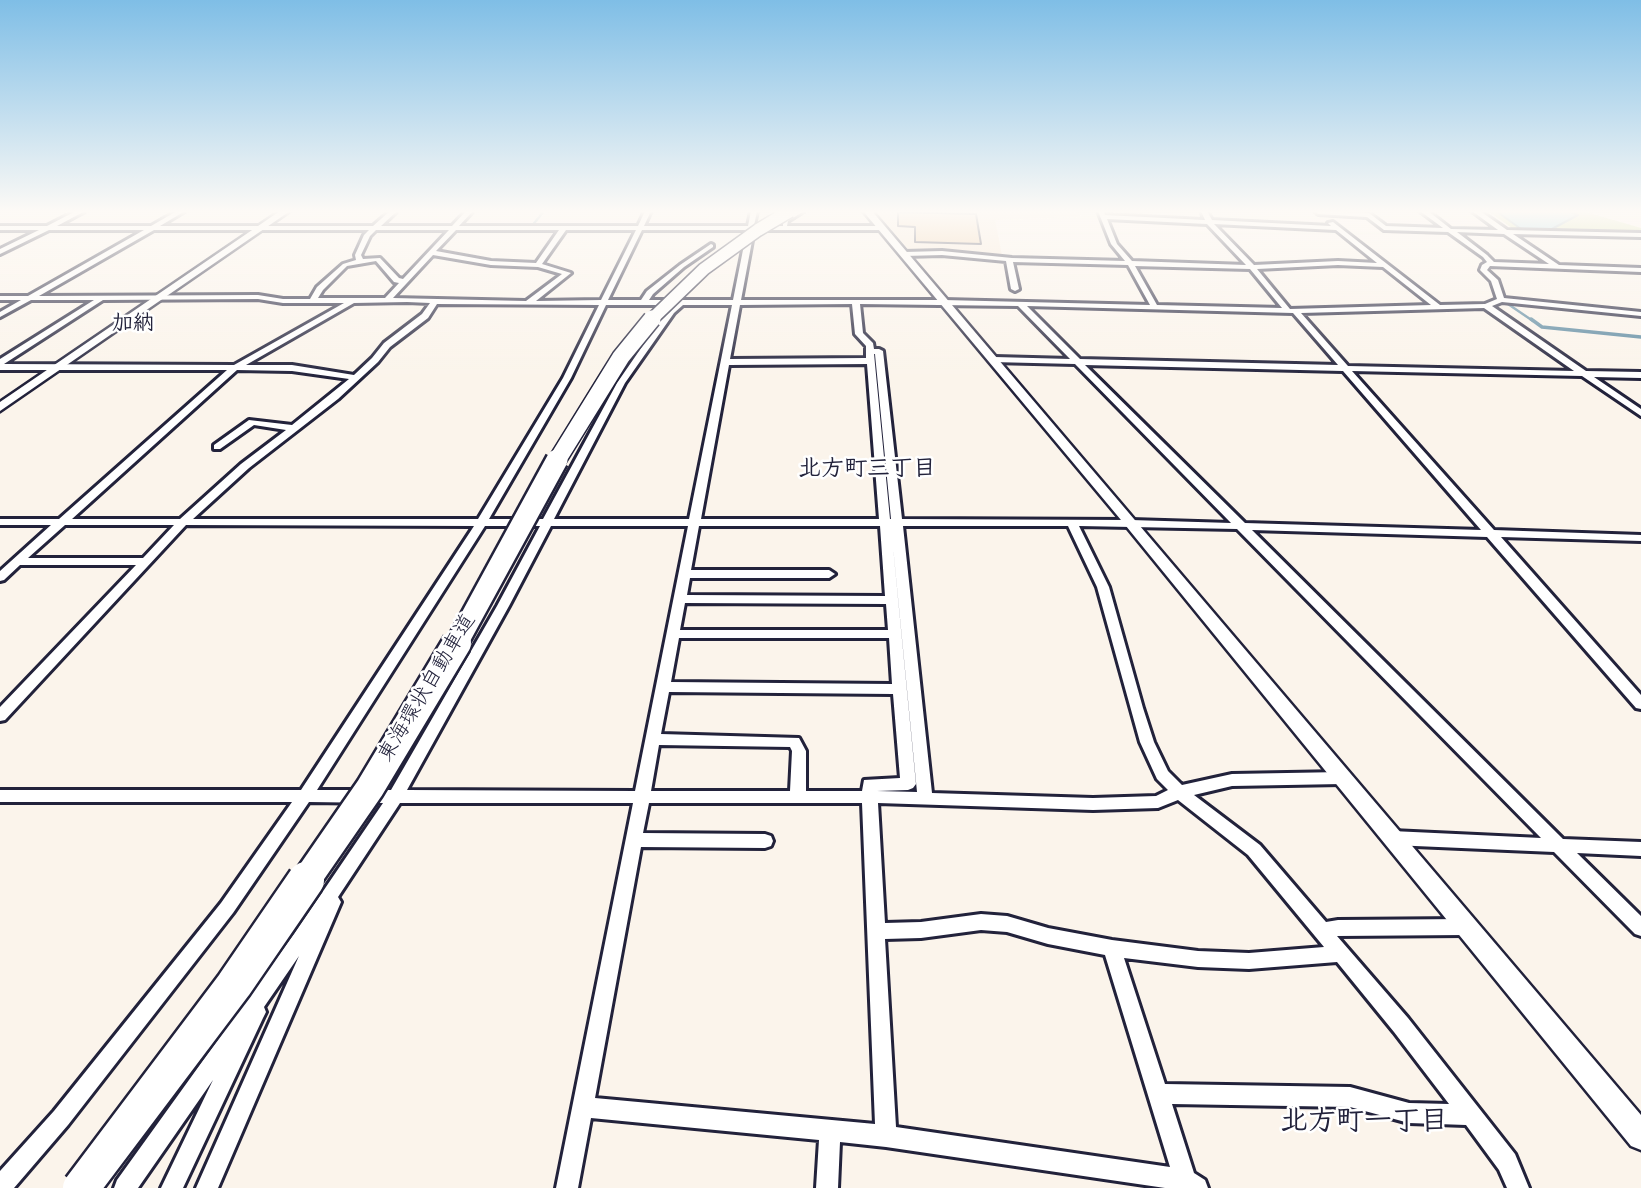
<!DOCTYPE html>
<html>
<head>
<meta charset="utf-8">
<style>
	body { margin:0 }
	canvas { display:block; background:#fbf4eb }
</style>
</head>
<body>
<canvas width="1641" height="1188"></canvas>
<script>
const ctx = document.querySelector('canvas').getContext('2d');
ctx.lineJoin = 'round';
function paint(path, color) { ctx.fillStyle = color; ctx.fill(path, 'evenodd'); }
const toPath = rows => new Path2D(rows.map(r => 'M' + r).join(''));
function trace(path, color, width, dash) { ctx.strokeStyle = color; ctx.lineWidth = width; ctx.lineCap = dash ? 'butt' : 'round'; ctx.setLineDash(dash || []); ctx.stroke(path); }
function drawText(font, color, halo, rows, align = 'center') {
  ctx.font = font + ' "Gochi Hand","Klee One",sans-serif'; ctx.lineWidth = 5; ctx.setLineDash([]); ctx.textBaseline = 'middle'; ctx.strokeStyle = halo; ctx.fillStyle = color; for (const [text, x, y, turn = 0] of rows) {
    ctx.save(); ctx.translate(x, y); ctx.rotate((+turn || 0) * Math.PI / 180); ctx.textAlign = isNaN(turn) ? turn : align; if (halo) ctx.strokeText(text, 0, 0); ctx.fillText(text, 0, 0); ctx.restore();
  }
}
const built = toPath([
	[875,211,1078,211,1081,217,995,220,1002,255,910,251]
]);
const green = toPath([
	[1488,211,1583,211,1641,228,1641,233,1516,231]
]);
const water = toPath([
	[1496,211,1568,211,1578,215,1550,230,1521,229,1496,211]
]);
const streamFar1 = toPath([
	[531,227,544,211],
	[1505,302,1533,321]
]);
const stream = toPath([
	[1531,319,1542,327,1641,337]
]);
const building = toPath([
	[898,212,976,214,981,244,915,242,915,227,898,226,898,212]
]);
const minor = toPath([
	[76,211,85,211,57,226,151,226,177,211,185,211,160,226,373,226,390,211,397,211,381,226,452,226,466,211,473,211,459,226,638,226,645,211,651,211,644,226,748,226,751,211,757,211,754,226,783,226,783,219,796,211,804,211,788,221,787,226,882,226,885,228,882,230,754,230,741,300,944,300,1150,305,1128,265,1013,262,1019,289,1015,291,1011,289,1006,261,942,255,904,256,901,254,904,252,942,251,1012,258,1125,261,1111,244,1098,211,1104,211,1105,215,1205,220,1201,211,1207,211,1212,220,1331,226,1328,223,1333,222,1440,305,1485,304,1497,299,1491,281,1480,270,1482,265,1487,262,1483,257,1448,232,1384,230,1367,217,1318,214,1315,211,1369,213,1386,226,1443,228,1420,211,1428,211,1451,229,1498,230,1472,211,1480,211,1507,230,1641,233,1641,237,1513,234,1559,265,1641,268,1641,272,1490,266,1487,270,1498,280,1504,298,1641,312,1641,316,1502,302,1492,306,1586,371,1641,372,1641,378,1594,377,1641,409,1641,416,1582,376,1352,371,1494,530,1641,535,1641,541,1501,537,1641,695,1641,709,1636,708,1487,537,1252,530,1563,839,1641,842,1641,856,1577,853,1641,916,1641,936,1635,934,1554,852,1392,845,1386,843,1384,838,1386,833,1392,831,1541,838,1237,529,1079,526,1109,587,1143,708,1154,742,1168,771,1182,785,1232,774,1342,772,1347,774,1350,778,1347,782,1342,784,1232,786,1194,795,1260,845,1326,922,1338,920,1466,919,1472,921,1475,927,1472,933,1466,935,1337,936,1408,1018,1515,1154,1529,1188,1507,1188,1499,1170,1466,1125,1409,1123,1350,1107,1172,1104,1194,1173,1205,1180,1208,1188,1165,1188,886,1147,840,1142,838,1188,816,1188,819,1140,591,1118,578,1188,556,1188,633,803,400,803,338,897,341,902,218,1188,196,1188,299,956,264,1007,266,1012,263,1018,183,1188,161,1188,213,1080,138,1188,114,1188,117,1180,294,934,383,803,309,802,233,913,68,1125,14,1188,0,1188,0,1171,54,1111,221,903,292,802,0,802,0,790,301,790,474,526,186,525,5,720,0,721,0,707,136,565,20,565,4,580,0,581,0,571,51,525,0,525,0,519,59,519,227,370,0,370,0,359,94,300,31,300,0,317,0,312,21,300,0,300,0,296,28,296,144,230,49,230,0,254,0,249,39,230,0,230,0,226,47,226,76,211],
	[1107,219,1207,224,1246,265,1132,261,1117,244,1107,219],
	[1214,224,1336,230,1377,263,1338,261,1254,265,1214,224],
	[154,230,369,230,364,235,355,255,356,260,343,264,317,287,310,299,283,299,258,295,39,296,154,230],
	[376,230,449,230,403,279,399,278,380,258,363,259,361,255,370,236,376,230],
	[456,230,559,230,536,263,491,261,436,251,456,230],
	[566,230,636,230,601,300,536,301,571,273,542,264,566,230],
	[642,230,747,230,733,300,649,300,653,294,684,267,713,247,713,245,711,244,680,265,647,291,641,300,608,300,642,230],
	[1457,232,1504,234,1549,264,1494,262,1487,255,1457,232],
	[433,255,491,265,538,267,562,274,526,301,393,298,433,255],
	[376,261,394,282,399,283,385,298,318,298,323,290,347,266,376,261],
	[1338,265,1383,267,1431,305,1290,309,1257,269,1338,265],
	[1135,266,1250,269,1282,308,1157,305,1135,266],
	[258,299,283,303,344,303,234,365,4,364,103,300,258,299],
	[407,302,430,303,422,314,384,343,372,358,354,375,292,365,246,365,354,303,407,302],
	[437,304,599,305,563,378,478,519,193,519,249,468,338,399,378,362,390,347,428,318,437,304],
	[852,304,855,334,866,346,866,358,730,359,740,305,852,304],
	[860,304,1018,306,1070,359,995,357,991,360,992,362,1075,364,1231,523,1131,520,902,519,883,351,879,349,874,349,873,343,863,333,860,304],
	[606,305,674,305,668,309,617,383,543,519,489,519,571,378,606,305],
	[683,305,732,305,689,519,554,519,625,383,674,313,683,305],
	[1027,306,1293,313,1338,365,1080,359,1027,306],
	[1484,308,1574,371,1348,366,1301,313,1484,308],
	[874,354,875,354,891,519,890,519,874,354],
	[867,364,879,519,701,519,729,365,867,364],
	[1085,365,1343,371,1481,530,1245,523,1085,365],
	[237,370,292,371,349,379,292,425,249,420,214,445,214,449,220,449,254,425,286,430,241,464,180,519,72,519,237,370],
	[65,525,174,525,143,558,28,558,65,525],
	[485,526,540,526,497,606,391,790,317,790,485,526],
	[551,526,688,526,635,791,407,790,509,606,551,526],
	[699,526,880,526,885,596,687,595,690,578,829,578,835,574,829,570,691,570,699,526],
	[891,526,917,792,877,791,908,790,913,788,916,784,891,526],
	[903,526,1068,526,1097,587,1140,742,1157,779,1168,790,1156,796,1093,798,932,793,903,526],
	[685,603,886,604,888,630,680,630,685,603],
	[679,638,889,638,892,684,671,682,679,638],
	[669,692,893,694,900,778,864,780,862,791,806,791,806,751,799,738,661,734,669,692],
	[659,745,790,747,792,751,790,791,651,791,659,745],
	[1178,800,1248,855,1324,947,1249,953,1198,951,1112,940,1048,928,1007,916,981,914,921,922,885,923,878,803,1093,810,1158,808,1178,800],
	[649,803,862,803,875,1124,595,1098,641,847,765,848,771,846,773,841,771,836,765,834,643,833,649,803],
	[981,930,1007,932,1048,944,1105,955,1170,1167,896,1127,885,939,921,938,981,930],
	[1124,958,1198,967,1249,969,1337,962,1394,1032,1449,1104,1409,1103,1350,1087,1165,1084,1124,958]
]);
const tertiary = toPath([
	[280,211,290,211,0,411,0,402,280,211],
	[863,211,872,211,1641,1115,1641,1150,1631,1146,1126,526,863,211]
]);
const motorwayBridgeFar4 = toPath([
	[650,321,704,269,758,230,790,211]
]);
const motorwayBridgeFar3 = toPath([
	[556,462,621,357,652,319]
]);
const motorwayBridgeFar2 = toPath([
	[456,645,557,460]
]);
const motorwayBridgeFar1 = toPath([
	[305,882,370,788,457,643]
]);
const motorwayBridge = toPath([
	[81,1188,234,985,306,880]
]);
const farQuarternames = [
	["加納",133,326]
];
const streetNames = [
	["東海環状自動車道",429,689,-59]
];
const neighbourhoodNames = [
	["北方町三丁目",867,471]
];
const nearNeighbourhoodnames = [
	["北方町一丁目",1364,1125]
];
paint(built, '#f7e6d4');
paint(green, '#c6d88d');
paint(water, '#83cde4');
trace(water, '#5c89a0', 2);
trace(streamFar1, '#5c89a0', 2.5);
trace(stream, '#5c89a0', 3.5);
paint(building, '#edc79d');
trace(building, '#22223b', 2);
trace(minor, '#22223b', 6);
trace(tertiary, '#22223b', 5);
paint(minor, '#fff');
paint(tertiary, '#fff');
trace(motorwayBridgeFar4, '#22223b', 15, []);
trace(motorwayBridgeFar3, '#22223b', 20, []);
trace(motorwayBridgeFar2, '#22223b', 26, []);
trace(motorwayBridgeFar1, '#22223b', 33, []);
trace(motorwayBridge, '#22223b', 41, []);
trace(motorwayBridgeFar4, '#fff', 12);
trace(motorwayBridgeFar3, '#fff', 17);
trace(motorwayBridgeFar2, '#fff', 21);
trace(motorwayBridgeFar1, '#fff', 28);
trace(motorwayBridge, '#fff', 36);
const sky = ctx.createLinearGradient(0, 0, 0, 378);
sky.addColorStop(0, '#7fbee6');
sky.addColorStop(0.56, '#fdfaf6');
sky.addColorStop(1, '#fdfaf600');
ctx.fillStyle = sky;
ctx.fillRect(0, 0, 1641, 378);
drawText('bold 21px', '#22223b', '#fff', farQuarternames);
drawText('21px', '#22223b', '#fff', streetNames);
drawText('bold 23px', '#22223b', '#fff', neighbourhoodNames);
drawText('bold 28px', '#22223b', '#fff', nearNeighbourhoodnames);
</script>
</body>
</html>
